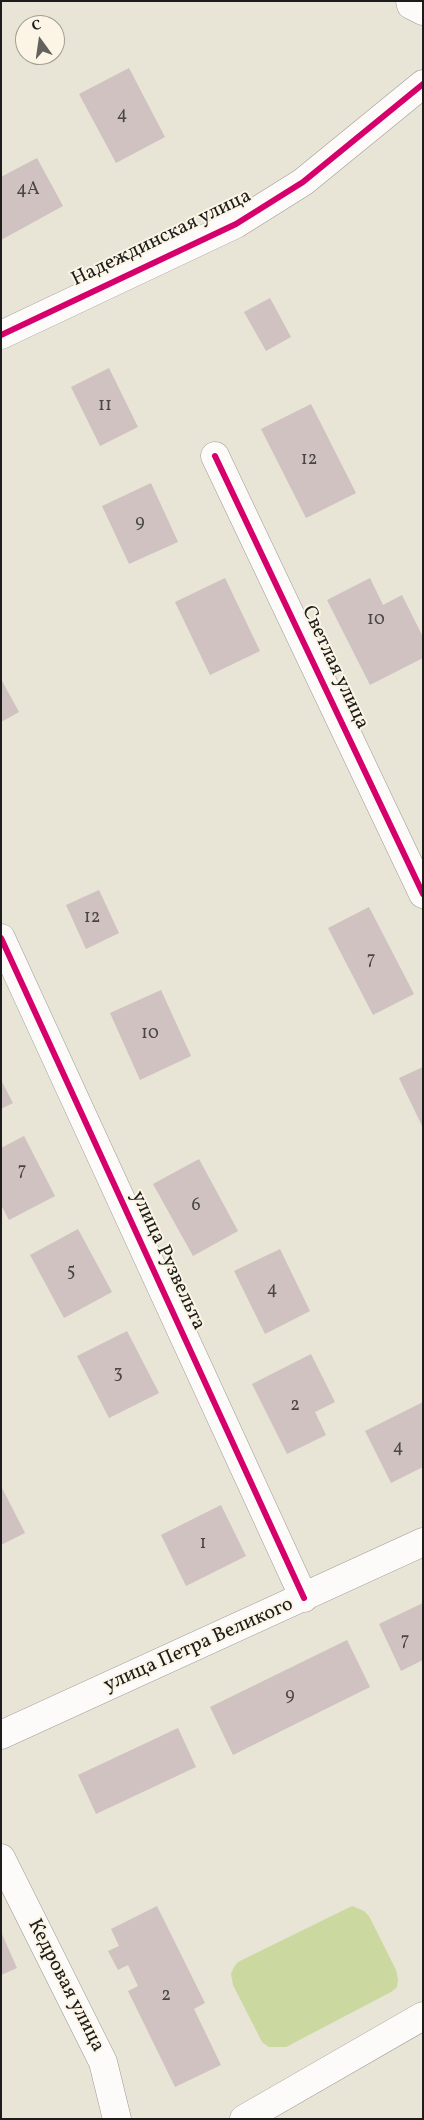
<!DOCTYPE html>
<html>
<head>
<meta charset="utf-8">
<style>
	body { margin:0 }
	#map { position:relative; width:424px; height:2120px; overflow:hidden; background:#e8e4d6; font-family:Vollkorn,serif }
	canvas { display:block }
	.frame { position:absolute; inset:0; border:2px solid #1c1c1c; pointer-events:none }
	.north { position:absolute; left:15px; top:15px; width:50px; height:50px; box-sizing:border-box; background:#fcf5e5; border:1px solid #a29e95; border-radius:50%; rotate:346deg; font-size:14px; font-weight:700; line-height:20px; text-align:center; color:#1c1c1c }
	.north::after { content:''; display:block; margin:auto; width:18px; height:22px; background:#63625d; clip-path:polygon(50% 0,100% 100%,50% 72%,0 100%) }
</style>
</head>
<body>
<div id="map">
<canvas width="424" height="2120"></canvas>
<div class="frame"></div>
<div class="north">С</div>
</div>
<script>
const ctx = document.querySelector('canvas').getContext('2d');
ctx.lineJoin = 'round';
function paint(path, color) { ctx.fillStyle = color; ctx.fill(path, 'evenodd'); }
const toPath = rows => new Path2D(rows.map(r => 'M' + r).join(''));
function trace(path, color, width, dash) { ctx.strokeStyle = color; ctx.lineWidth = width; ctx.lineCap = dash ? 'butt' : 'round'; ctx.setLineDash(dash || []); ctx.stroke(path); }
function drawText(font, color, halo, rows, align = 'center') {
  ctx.font = font + ' Vollkorn,serif'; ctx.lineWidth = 4; ctx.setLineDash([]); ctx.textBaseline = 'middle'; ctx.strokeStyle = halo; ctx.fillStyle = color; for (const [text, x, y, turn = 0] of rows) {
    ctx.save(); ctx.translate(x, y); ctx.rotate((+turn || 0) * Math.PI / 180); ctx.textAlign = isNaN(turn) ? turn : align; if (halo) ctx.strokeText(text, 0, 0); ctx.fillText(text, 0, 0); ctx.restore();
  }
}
const green = toPath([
	[352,1906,364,1911,369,1916,396,1970,398,1979,397,1987,391,1992,286,2047,269,2047,262,2042,233,1985,231,1974,234,1967,238,1962]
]);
const building = toPath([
	[129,68,165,137,116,163,79,94],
	[37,158,63,206,1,240,1,177],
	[270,298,291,337,266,351,244,312],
	[109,368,138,427,100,446,71,387],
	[311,404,356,493,306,518,261,429],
	[151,483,178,542,129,564,102,506],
	[225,578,260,651,210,675,175,602],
	[370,578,383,605,402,595,423,637,423,658,370,685,327,600],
	[1,679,19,712,1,722],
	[99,890,119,933,86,949,66,905],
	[369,907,414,994,373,1015,328,928],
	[161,990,191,1056,140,1080,110,1013],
	[423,1067,423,1128,399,1078],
	[1,1080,13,1103,1,1109],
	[24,1136,55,1196,9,1220,1,1205,1,1148],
	[199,1159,238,1231,193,1256,153,1184],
	[78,1229,112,1292,64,1318,30,1255],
	[280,1249,310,1311,265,1334,234,1271],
	[127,1331,159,1393,109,1418,77,1356],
	[311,1354,335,1402,315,1412,326,1435,287,1454,252,1384],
	[423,1402,423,1467,391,1483,365,1431],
	[1,1486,25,1533,1,1545],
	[221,1505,246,1556,186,1586,161,1535],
	[423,1603,423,1660,401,1671,379,1624],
	[347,1640,370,1687,233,1755,210,1707],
	[178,1728,196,1767,96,1814,78,1775],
	[157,1906,205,2003,194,2009,221,2065,175,2087,128,1991,138,1986,128,1965,118,1970,108,1951,119,1946,111,1929],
	[1,1932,17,1968,1,1975]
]);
const minor = toPath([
	[410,1,411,5,423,11],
	[1,335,236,224,303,182,423,84],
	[215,456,423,894],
	[1,938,304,1598],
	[1,1735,423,1542],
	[1,1858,103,2062,117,2119],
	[244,2119,423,2016]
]);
const cycleway = toPath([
	[1,335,236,224,303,182,423,84],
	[215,456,423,894],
	[1,938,304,1598]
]);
const numberNames = [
	["4",122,116],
	["4А",28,191],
	["11",105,407],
	["12",309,461],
	["9",140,524],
	["10",376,621],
	["12",92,919],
	["7",371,961],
	["10",150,1035],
	["7",22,1172],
	["6",196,1207],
	["5",71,1273],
	["4",272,1291],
	["3",118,1375],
	["2",295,1407],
	["4",398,1449],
	["1",203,1545],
	["7",405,1642],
	["9",290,1697],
	["2",166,1997]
];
const streetNames = [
	["Надеждинская улица",162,239,-26],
	["Светлая улица",334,668,65],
	["улица Рузвельта",167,1261,65],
	["улица Петра Великого",199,1646,-24],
	["Кедровая улица",65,1986,63]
];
paint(green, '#cbd8a0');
paint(building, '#cfc2c1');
trace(minor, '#9e9c94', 29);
trace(minor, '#fcfbf9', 28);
trace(cycleway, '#d6006c', 6);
drawText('18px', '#494645', null, numberNames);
drawText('20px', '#1c1c1c', '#fcf5e5', streetNames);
</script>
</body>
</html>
